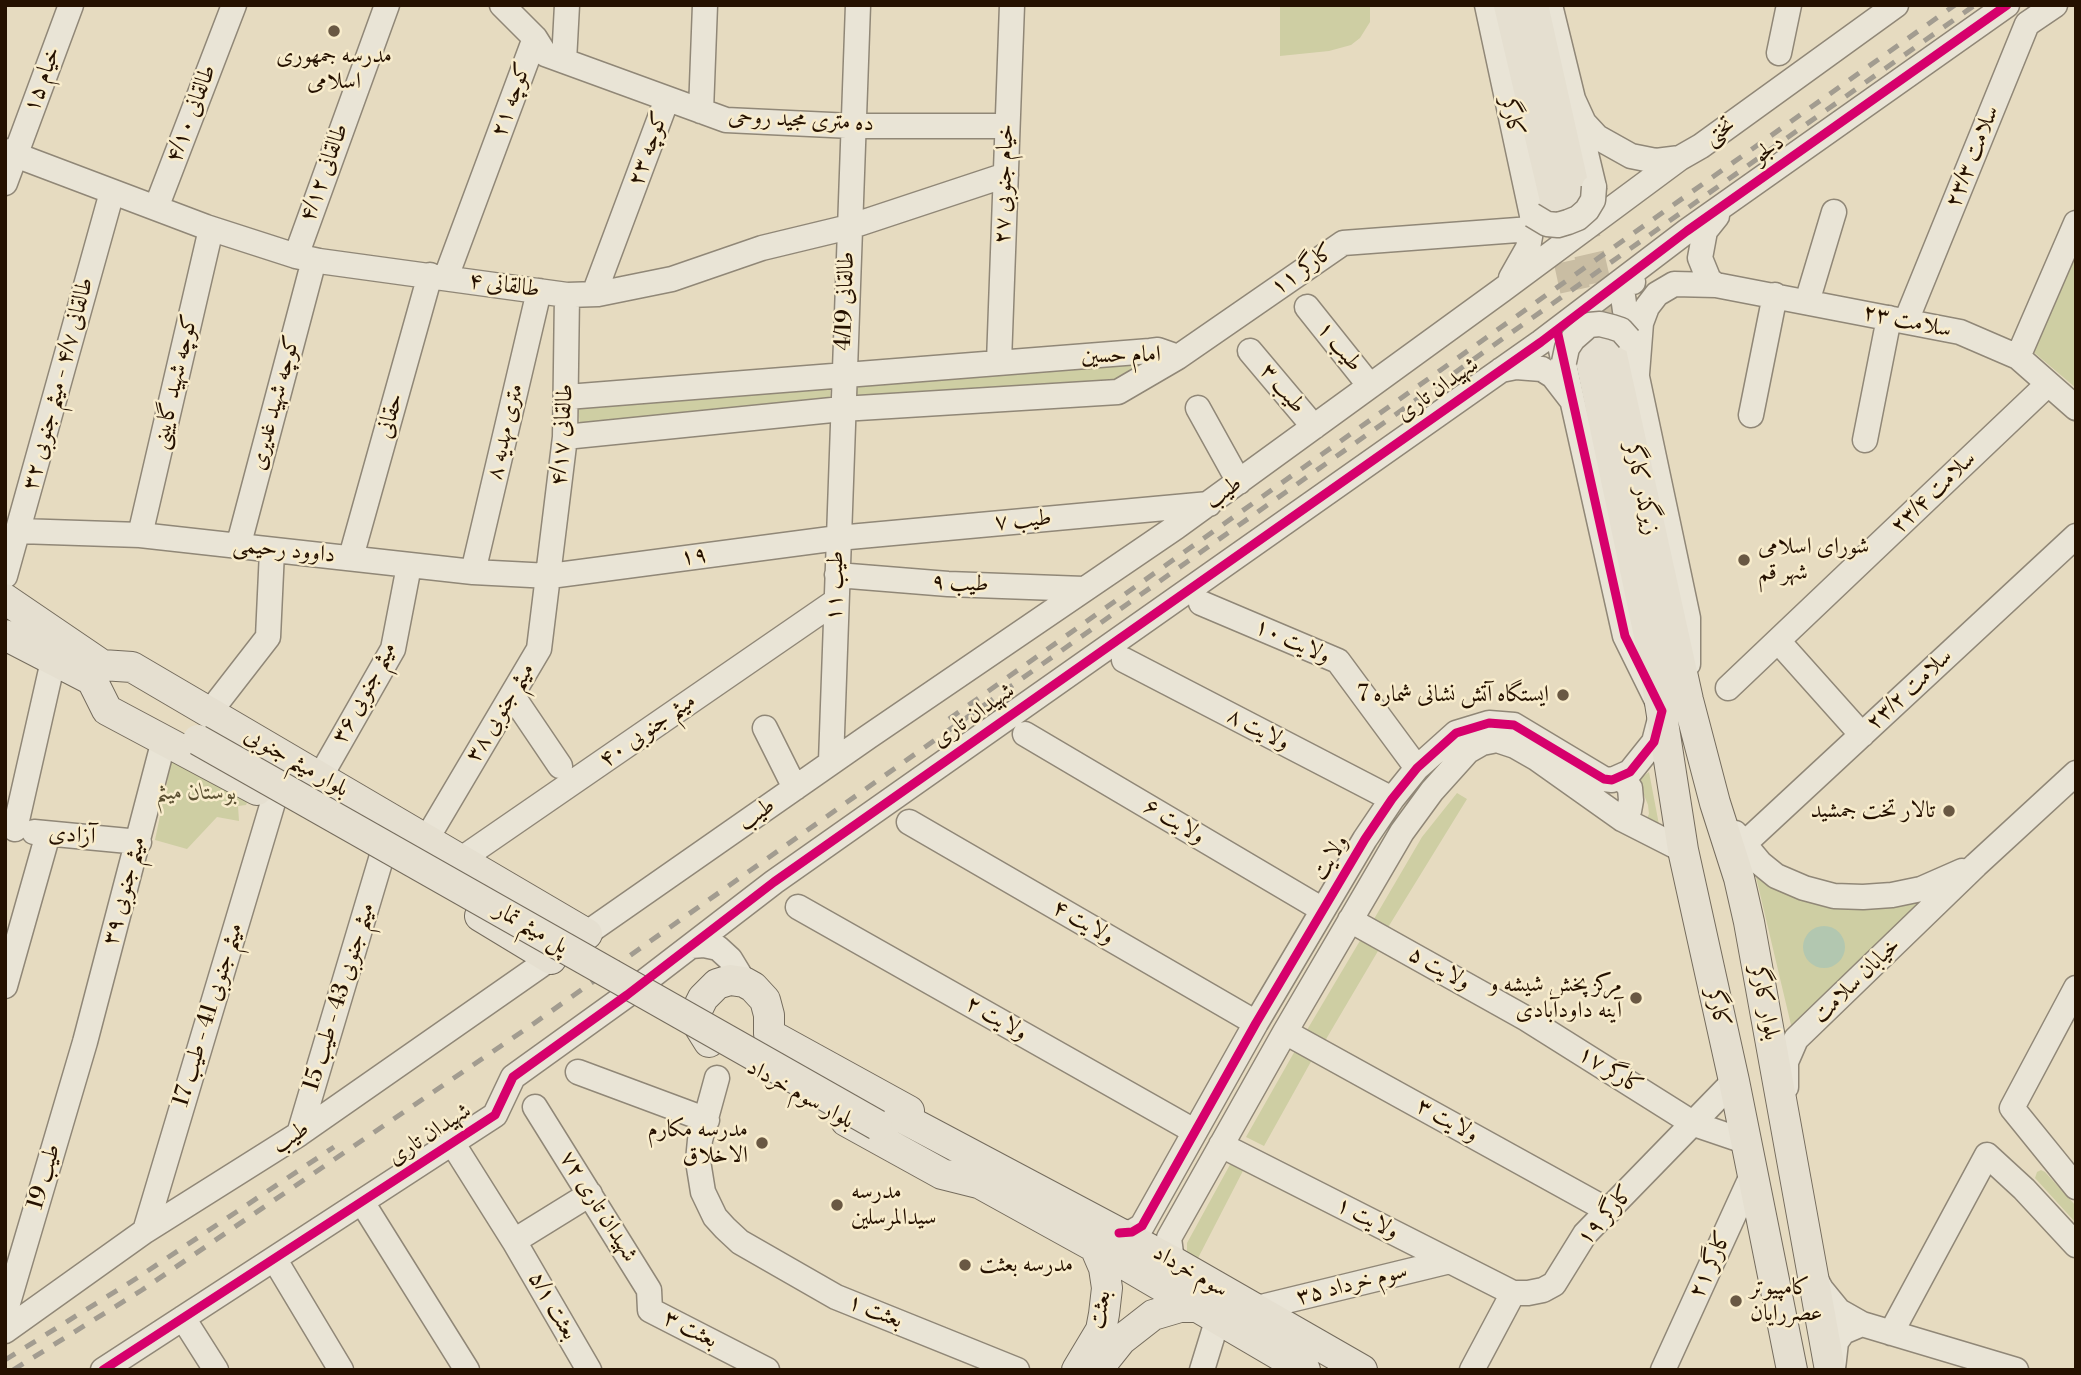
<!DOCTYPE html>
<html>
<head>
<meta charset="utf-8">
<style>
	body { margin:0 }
	#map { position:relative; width:2081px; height:1375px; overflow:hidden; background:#e6dbc0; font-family:"Libre Bodoni",serif }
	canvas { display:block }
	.frame { position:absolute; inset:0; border:7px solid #251100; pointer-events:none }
</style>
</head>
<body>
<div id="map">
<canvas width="2081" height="1375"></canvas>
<div class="frame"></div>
</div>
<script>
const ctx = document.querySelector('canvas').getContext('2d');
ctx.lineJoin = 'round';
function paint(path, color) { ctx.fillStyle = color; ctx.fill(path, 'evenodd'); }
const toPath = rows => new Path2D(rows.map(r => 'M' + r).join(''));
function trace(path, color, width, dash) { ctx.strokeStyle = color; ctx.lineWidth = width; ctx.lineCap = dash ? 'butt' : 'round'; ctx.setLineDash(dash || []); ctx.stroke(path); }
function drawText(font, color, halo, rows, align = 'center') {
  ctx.font = font + ' "Libre Bodoni",Amiri,serif'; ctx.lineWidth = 5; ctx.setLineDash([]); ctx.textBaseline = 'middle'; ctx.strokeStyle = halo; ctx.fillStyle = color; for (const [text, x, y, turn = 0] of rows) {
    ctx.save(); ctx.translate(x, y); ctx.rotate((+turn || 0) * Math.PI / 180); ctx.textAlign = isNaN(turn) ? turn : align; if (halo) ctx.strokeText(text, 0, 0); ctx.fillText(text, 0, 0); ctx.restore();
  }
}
const green = toPath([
	[1280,5,1370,5,1370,22,1360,38,1351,45,1329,51,1280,56],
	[2076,245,2076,388,2030,349],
	[1148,361,1114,385,857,404,856,383],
	[830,386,831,402,580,425,578,408],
	[173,754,251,793,246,805,238,806,239,821,217,817,187,849,155,840],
	[1649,772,1660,830,1645,822,1649,814,1648,805,1638,780],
	[1457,793,1467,799,1387,929,1374,919,1422,837],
	[1761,872,1926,899,1792,1029,1756,877],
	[1361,939,1378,951,1322,1046,1304,1035],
	[1296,1049,1313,1058,1264,1146,1246,1137],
	[1232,1161,1245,1167,1197,1260,1187,1254,1187,1243],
	[2041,1170,2045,1172,2076,1206,2076,1223,2035,1178,2037,1172]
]);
const water = toPath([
	'1803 947a21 21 0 1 1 42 0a21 21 0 1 1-42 0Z'
]);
const majorTunnel = toPath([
	[1579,210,1605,323],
	[1559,217,1586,340]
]);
const minor = toPath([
	[502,5,535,38,545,54,726,120,852,126,1007,126],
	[1487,5,1533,220,1528,248,1511,278],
	[1550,5,1573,99,1584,123,1597,137,1631,156,1656,161,1680,158],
	[1779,53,1789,5],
	[564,61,567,5],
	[701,111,705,5],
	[1578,120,1594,187],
	[5,151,206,227,296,256,319,261,567,295,598,294,672,279,762,248,849,227,1006,175],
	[5,183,71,5],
	[156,208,234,5],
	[296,256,387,5],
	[446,277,535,38],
	[1633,282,1621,282,1629,339,1688,618,1688,664],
	[1716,285,1709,280,1700,258,1705,231,1717,216],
	[594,294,667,99],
	[1807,302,1834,212],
	[1307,307,1370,386],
	[1906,321,2027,24,2055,5],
	[1250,351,1314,427],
	[2018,357,2076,223],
	[999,362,1012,5],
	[1501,370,1516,367,1542,369,1553,376,1570,398],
	[1637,374,1641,323,1647,307,1657,294,1674,284,1716,285,1960,332,2018,357,2076,408],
	[567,397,1150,351,1158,350,1178,357],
	[1198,408,1239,482],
	[1751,415,1775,295],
	[565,437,842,409,1118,392,1178,357,1343,243,1531,229],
	[1865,440,1889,318],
	[19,531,140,535,473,572,550,576,838,538,1209,504],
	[140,535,211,229],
	[238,547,314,260],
	[351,557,430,275],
	[473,572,539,291],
	[837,575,948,584,1084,589],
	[5,576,112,192],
	[1201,603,1338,661,1417,768],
	[1778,641,1862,735],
	[1124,660,1392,799],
	[1728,688,2048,384],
	[512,695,560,766],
	[209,713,268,637,272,551],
	[765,728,795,788],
	[1025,734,1323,910],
	[831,762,858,5],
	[320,777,393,649,409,566],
	[1622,778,1630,788,1631,800,1629,811,1622,819],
	[909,822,1256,1023],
	[15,829,53,661],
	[34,832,139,842],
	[1735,833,1760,863,1776,876,1804,888,1834,896,1863,897,1892,895,1921,889,1962,871],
	[426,840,539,649,565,437,567,295],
	[1744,844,2076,536],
	[460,860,836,601],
	[798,907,1194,1131],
	[1350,920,1527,1019,1694,1124,1747,1142],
	[691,946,704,945,718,948,730,959,744,982],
	[5,986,48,834],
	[2076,988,2012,1108,2076,1187],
	[1285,1032,1609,1211],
	[578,1072,707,1120],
	[717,1078,700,1140,698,1161,703,1192,715,1217,725,1228,740,1242,836,1297,1017,1370],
	[1786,1087,1786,1062,1796,1039,1976,865,2076,773],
	[535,1107,649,1290,650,1310,767,1370],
	[299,1134,381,859],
	[453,1144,514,1241,589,1370],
	[1221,1145,1513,1293,1528,1293,1543,1290,1554,1284,1585,1234,1734,1081],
	[362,1202,467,1370],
	[145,1231,274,799],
	[1119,1233,1132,1232,1142,1226,1256,1023,1365,839,1392,799,1417,768,1456,733,1489,723,1514,725,1604,779,1612,780,1630,772,1654,742,1662,711,1625,636,1559,341],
	[514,1241,590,1194],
	[275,1260,341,1370],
	[1172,1261,1169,1238,1285,1032,1402,832,1432,791,1468,751,1482,743,1497,740,1515,746,1536,758,1622,819,1683,850],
	[1815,1278,1821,1289,1839,1311,1862,1324,1843,1332,1836,1342,1833,1369],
	[1253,1309,1450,1261],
	[5,1313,85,1042,164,740],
	[183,1318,216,1370],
	[1862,1324,2016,1370],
	[5,1331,145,1231,299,1134,868,737,1176,527,1502,290,1680,158,1701,146,1896,5],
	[1891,1333,1987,1155,2024,1189,2076,1245],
	[103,1370,495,1115,513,1077,627,995,774,882,1541,342,1687,231,2007,5],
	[1202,1370,1218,1318],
	[1472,1370,1513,1293],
	[1663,1370,1753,1173]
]);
const major = toPath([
	[1509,5,1559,217],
	[1533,5,1579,210],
	[1608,337,1688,700,1715,803,1739,878,1749,922,1830,1370],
	[1588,347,1651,645,1683,850,1734,1081,1792,1370],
	[5,599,102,665,132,667,587,934],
	[5,635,92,680,107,710,257,790],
	[480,916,551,959],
	[709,1042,699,1026,697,1018,697,1010,703,998,717,984,730,980,744,982,753,987,765,1000,769,1015,769,1034,909,1111],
	[884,1108,1172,1261,1362,1370],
	[846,1121,942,1174,978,1183],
	[981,1184,1095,1247,1305,1370],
	[1077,1370,1101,1330,1104,1314,1107,1288,1104,1268,1095,1247],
	[1097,1370,1121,1340,1153,1315,1180,1307,1199,1307]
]);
const rail = toPath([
	[949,719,1955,5],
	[5,1360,137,1278,334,1147],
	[13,1370,142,1290,526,1029,1975,5]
]);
const minorBridge = toPath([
	[1532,215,1547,224,1558,225,1568,222,1578,218,1587,210,1593,200,1594,187],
	[1564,362,1567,348,1573,339,1589,325,1600,324,1612,327,1621,330,1629,339]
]);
const majorBridge = toPath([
	[198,740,877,1125]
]);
const cycleway = toPath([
	[1119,1233,1132,1232,1142,1226,1256,1023,1365,839,1392,799,1417,768,1456,733,1489,723,1514,725,1604,779,1612,780,1630,772,1654,742,1662,711,1625,636,1557,330],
	[103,1370,495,1115,513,1077,627,995,774,882,1541,342,1687,231,2007,5]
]);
const markers = [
	[334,31,7,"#695843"],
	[1744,560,7,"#695843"],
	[1563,695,7,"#695843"],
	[1949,811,7,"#695843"],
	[1636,998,7,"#695843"],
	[762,1143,7,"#695843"],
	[837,1205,7,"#695843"],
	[965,1265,7,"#695843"],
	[1736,1301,7,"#695843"]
];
const poiNames = [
	["مدرسه جمهوری",334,56,"center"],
	["اسلامی",334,82,"center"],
	["شورای اسلامی",1758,547],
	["شهر قم",1758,573],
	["ایستگاه آتش نشانی شماره 7",1549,695,"right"],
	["تالار تخت جمشید",1935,811,"right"],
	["مرکز پخش شیشه و",1622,985,"right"],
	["آینه داودآبادی",1622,1011,"right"],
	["مدرسه مکارم",748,1130,"right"],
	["الاخلاق",748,1156,"right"],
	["مدرسه",851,1192],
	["سیدالمرسلین",851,1218],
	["مدرسه بعثت",979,1265],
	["کامپیوتر",1750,1288],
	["عصررایان",1750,1314]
];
const streetNames = [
	["خیام ۱۵",43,80,-70],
	["کوچه ۲۱",512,100,-70],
	["طالقانی ۴/۱۰",192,114,-69],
	["کارگر",1511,117,78],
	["ده متری مجید روحی",801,121,3],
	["تختی",1720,132,-35],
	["کوچه ۲۳",649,149,-70],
	["دلجو",1769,150,-35],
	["سلامت ۲۳/۳",1973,157,-68],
	["طالقانی ۴/۱۲",325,173,-70],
	["خیام جنوبی ۲۷",1005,184,-88],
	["کارگر ۱۱",1303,270,-35],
	["طالقانی ۴",504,286,8],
	["طالقانی 4/19",846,301,-88],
	["سلامت ۲۳",1907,322,12],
	["طیب ۱",1339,347,51],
	["امام حسین",1121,356,-1],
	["کوچه شهید گایینی",176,382,-77],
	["طالقانی ۴/۷ - میثم جنوبی ۳۲",59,384,-75],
	["طیب ۳",1282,389,50],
	["شهیدان تاری",1438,390,-35],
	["کوچه شهید غدیری",276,403,-75],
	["حقانی",391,416,-74],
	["۸ متری مهدیه",506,432,-77],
	["طالقانی ۴/۱۷",563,435,-86],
	["زیرگذر کارگر",1641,489,78],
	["طیب",1224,493,-36],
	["سلامت ۲۳/۴",1934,493,-44],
	["طیب ۷",1023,521,-5],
	["داوود رحیمی",284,551,6],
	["۱۹",694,557,-8],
	["طیب ۹",960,584,3],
	["طیب ۱۱",836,586,-88],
	["ولایت ۱۰",1292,642,24],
	["سلامت ۲۳/۲",1910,690,-43],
	["میثم جنوبی ۳۶",365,693,-62],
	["میثم جنوبی ۳۸",501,713,-59],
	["شهیدان تاری",974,716,-35],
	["ولایت ۸",1258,730,27],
	["میثم جنوبی ۴۰",648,731,-35],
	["بلوار میثم جنوبی",296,763,30],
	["طیب",757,815,-35],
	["ولایت ۶",1174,822,31],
	["آزادی",72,836,5],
	["ولایت",1331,858,-59],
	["میثم جنوبی ۳۹",125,891,-75],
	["ولایت ۴",1083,923,30],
	["پل میثم تمار",531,929,30],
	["ولایت ۵",1439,969,29],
	["خیابان سلامت",1857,981,-44],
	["میثم جنوبی 43 - طیب 15",340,997,-73],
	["بلوار کارگر",1764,1003,79],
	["کارگر",1717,1008,77],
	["میثم جنوبی 41 - طیب 17",209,1015,-73],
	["ولایت ۲",996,1019,30],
	["کارگر ۱۷",1610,1071,32],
	["بلوار سوم خرداد",800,1095,29],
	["ولایت ۳",1447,1121,29],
	["شهیدان تاری",430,1135,-33],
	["طیب",291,1138,-33],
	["طیب 19",45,1177,-74],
	["شهیدان تاری ۷۲",598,1207,58],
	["کارگر ۱۹",1606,1216,-48],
	["ولایت ۱",1367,1219,27],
	["کارگر ۲۱",1711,1265,-65],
	["سوم خرداد",1190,1272,30],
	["سوم خرداد ۳۵",1352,1285,-14],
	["بعثت ۵/۱",552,1306,60],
	["بعثت",1101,1310,-80],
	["بعثت ۱",875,1312,22],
	["بعثت ۳",690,1330,27]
];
const parkNames = [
	["بوستان میثم",196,793]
];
paint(green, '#cecea3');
paint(water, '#b2c7b0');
trace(majorTunnel, '#c9bda3', 30, [30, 15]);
trace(minor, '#908777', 27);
trace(major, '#756c5d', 32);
trace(minor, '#e9e4d6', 24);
trace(major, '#e5dfd0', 30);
trace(rail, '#a29c90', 5, [12, 12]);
trace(minorBridge, '#908777', 27, []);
trace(majorBridge, '#756c5d', 32, []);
trace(minorBridge, '#e9e4d6', 24);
trace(majorBridge, '#e5dfd0', 30);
trace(cycleway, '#d6006c', 9);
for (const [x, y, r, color] of markers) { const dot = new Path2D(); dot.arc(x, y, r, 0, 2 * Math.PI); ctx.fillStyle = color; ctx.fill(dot); trace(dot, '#f8eccc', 2.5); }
drawText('23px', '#251100', '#f8eccc', poiNames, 'left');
drawText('23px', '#251100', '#f8eccc', streetNames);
drawText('italic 23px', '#5a4f31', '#f8eccc', parkNames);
</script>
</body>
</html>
